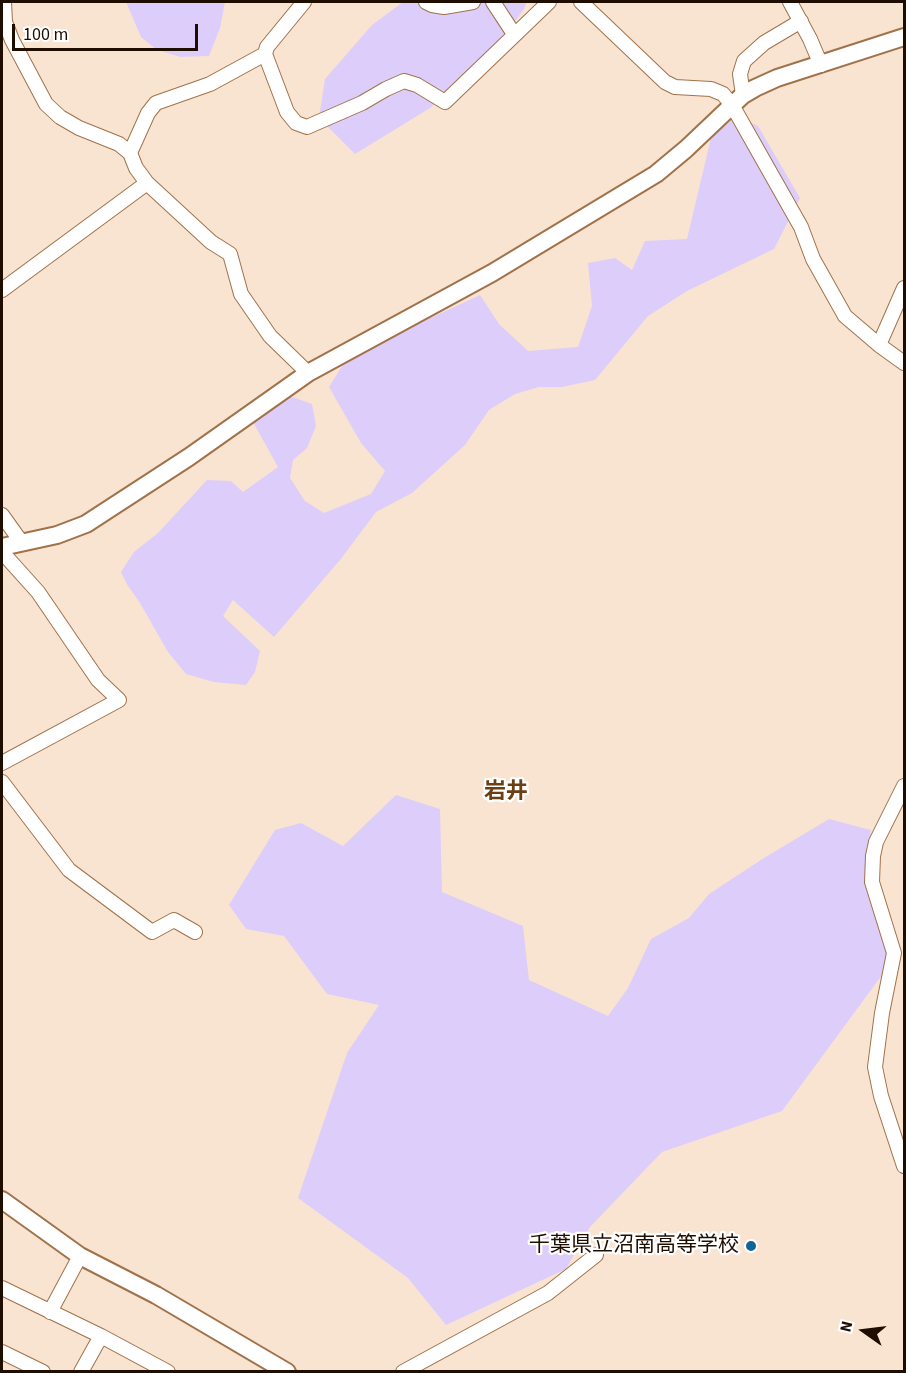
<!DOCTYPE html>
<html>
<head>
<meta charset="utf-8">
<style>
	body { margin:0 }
	#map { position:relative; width:906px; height:1373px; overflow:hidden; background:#f9e4d2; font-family:"Source Sans 3",sans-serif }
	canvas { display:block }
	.frame { position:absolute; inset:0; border:3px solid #1f0d00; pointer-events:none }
	.north { position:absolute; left:834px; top:1301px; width:60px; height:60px; -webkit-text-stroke:4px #fff; paint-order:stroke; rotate:284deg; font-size:16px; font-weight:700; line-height:24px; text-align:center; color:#1f0d00 }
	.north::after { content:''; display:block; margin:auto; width:21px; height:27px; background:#1f0d00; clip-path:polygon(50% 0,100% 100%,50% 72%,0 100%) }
	.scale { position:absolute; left:12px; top:24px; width:186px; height:27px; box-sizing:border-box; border:3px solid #1f0d00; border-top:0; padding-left:8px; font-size:18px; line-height:21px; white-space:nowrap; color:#1f0d00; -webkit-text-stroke:4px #fff; paint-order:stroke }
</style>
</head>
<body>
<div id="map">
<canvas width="906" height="1373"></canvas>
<div class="frame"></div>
<div class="north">N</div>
<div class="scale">100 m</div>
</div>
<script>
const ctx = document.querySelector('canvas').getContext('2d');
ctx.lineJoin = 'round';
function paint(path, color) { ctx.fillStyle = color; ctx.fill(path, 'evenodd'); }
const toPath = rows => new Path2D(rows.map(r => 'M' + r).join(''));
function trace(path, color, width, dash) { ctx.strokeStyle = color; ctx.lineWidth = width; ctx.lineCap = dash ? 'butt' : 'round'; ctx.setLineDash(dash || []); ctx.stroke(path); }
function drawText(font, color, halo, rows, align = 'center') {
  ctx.font = font + ' "Source Sans 3","Noto Sans JP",sans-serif'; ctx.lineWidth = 4.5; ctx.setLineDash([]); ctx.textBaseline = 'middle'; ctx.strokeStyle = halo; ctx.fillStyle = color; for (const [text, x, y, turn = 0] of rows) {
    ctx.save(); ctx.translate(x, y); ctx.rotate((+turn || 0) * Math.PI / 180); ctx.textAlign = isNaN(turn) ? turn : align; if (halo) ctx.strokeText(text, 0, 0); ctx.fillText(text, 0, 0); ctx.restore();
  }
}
const green = toPath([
	[126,2,225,2,220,28,209,56,181,57,157,50,141,37],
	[403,2,527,2,524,9,486,61,430,108,355,154,319,118,325,79,372,25],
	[736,116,758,126,800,198,774,249,687,291,648,316,595,380,562,387,539,387,515,394,489,410,465,445,412,493,376,512,340,560,274,637,233,600,223,616,260,651,255,672,246,685,214,682,186,674,168,652,140,603,128,586,121,572,134,552,158,533,207,480,231,481,243,492,278,467,253,422,290,396,312,404,316,426,307,448,293,460,290,478,305,501,324,513,371,494,385,471,361,443,329,387,344,363,413,326,480,295,499,324,528,351,578,347,592,306,588,263,615,258,632,270,645,241,687,239,711,138],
	[396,795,440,809,442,892,523,926,529,980,608,1016,628,988,651,939,689,918,709,894,764,858,829,819,871,830,865,884,888,955,885,971,782,1111,662,1152,590,1227,566,1269,446,1325,408,1278,298,1198,347,1053,379,1005,327,994,284,936,246,929,229,905,275,830,301,823,343,846]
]);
const minor = toPath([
	[4,2,5,22,12,40,46,104,60,117,79,128,119,144,130,153,136,168,147,183,211,242,230,254,241,294,270,336,308,373],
	[426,2,432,5,444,7,473,2],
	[493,2,514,34],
	[581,2,665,82,675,87,711,89,723,94,732,105,801,227,813,259,845,316,879,345,904,363],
	[790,2,810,39,821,65],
	[265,54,287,112,296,123,307,127,362,103,386,89,404,81,417,85,445,102,549,2],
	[743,95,740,74,744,61,764,43,801,21],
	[130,153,148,113,156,103,210,84,265,54,267,47,304,2],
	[2,290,147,183],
	[879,345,904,288],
	[2,515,22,543],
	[2,552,38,592,98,680,119,700,2,763],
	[2,782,69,870,152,932,174,920,195,932],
	[904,786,876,842,873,856,872,882,894,953,882,1013,875,1067,881,1096,904,1166],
	[2,1288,101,1336,168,1372],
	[50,1312,80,1256],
	[2,1352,43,1372],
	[81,1372,101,1336],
	[403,1372,548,1293,596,1255]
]);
const tertiary = toPath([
	[2,547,57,535,86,524,189,457,308,373,492,273,656,174,686,149,743,95,755,88,777,78,904,37],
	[2,1200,80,1256,156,1295,287,1372]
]);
const markers = [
	[751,1246,6,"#116496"]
];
const poiNames = [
	["千葉県立沼南高等学校",739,1246]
];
const neighbourhoodNames = [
	["岩井",506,793]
];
paint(green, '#ddcdfa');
trace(minor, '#a17249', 16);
trace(tertiary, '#a17249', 20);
trace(minor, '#fff', 14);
trace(tertiary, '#fff', 16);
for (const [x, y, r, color] of markers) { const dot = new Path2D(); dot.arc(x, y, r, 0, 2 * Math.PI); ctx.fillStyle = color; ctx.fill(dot); trace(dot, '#fff', 2); }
drawText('21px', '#1f0d00', '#fff', poiNames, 'right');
drawText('bold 22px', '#6a3f14', '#fff', neighbourhoodNames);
</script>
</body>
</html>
